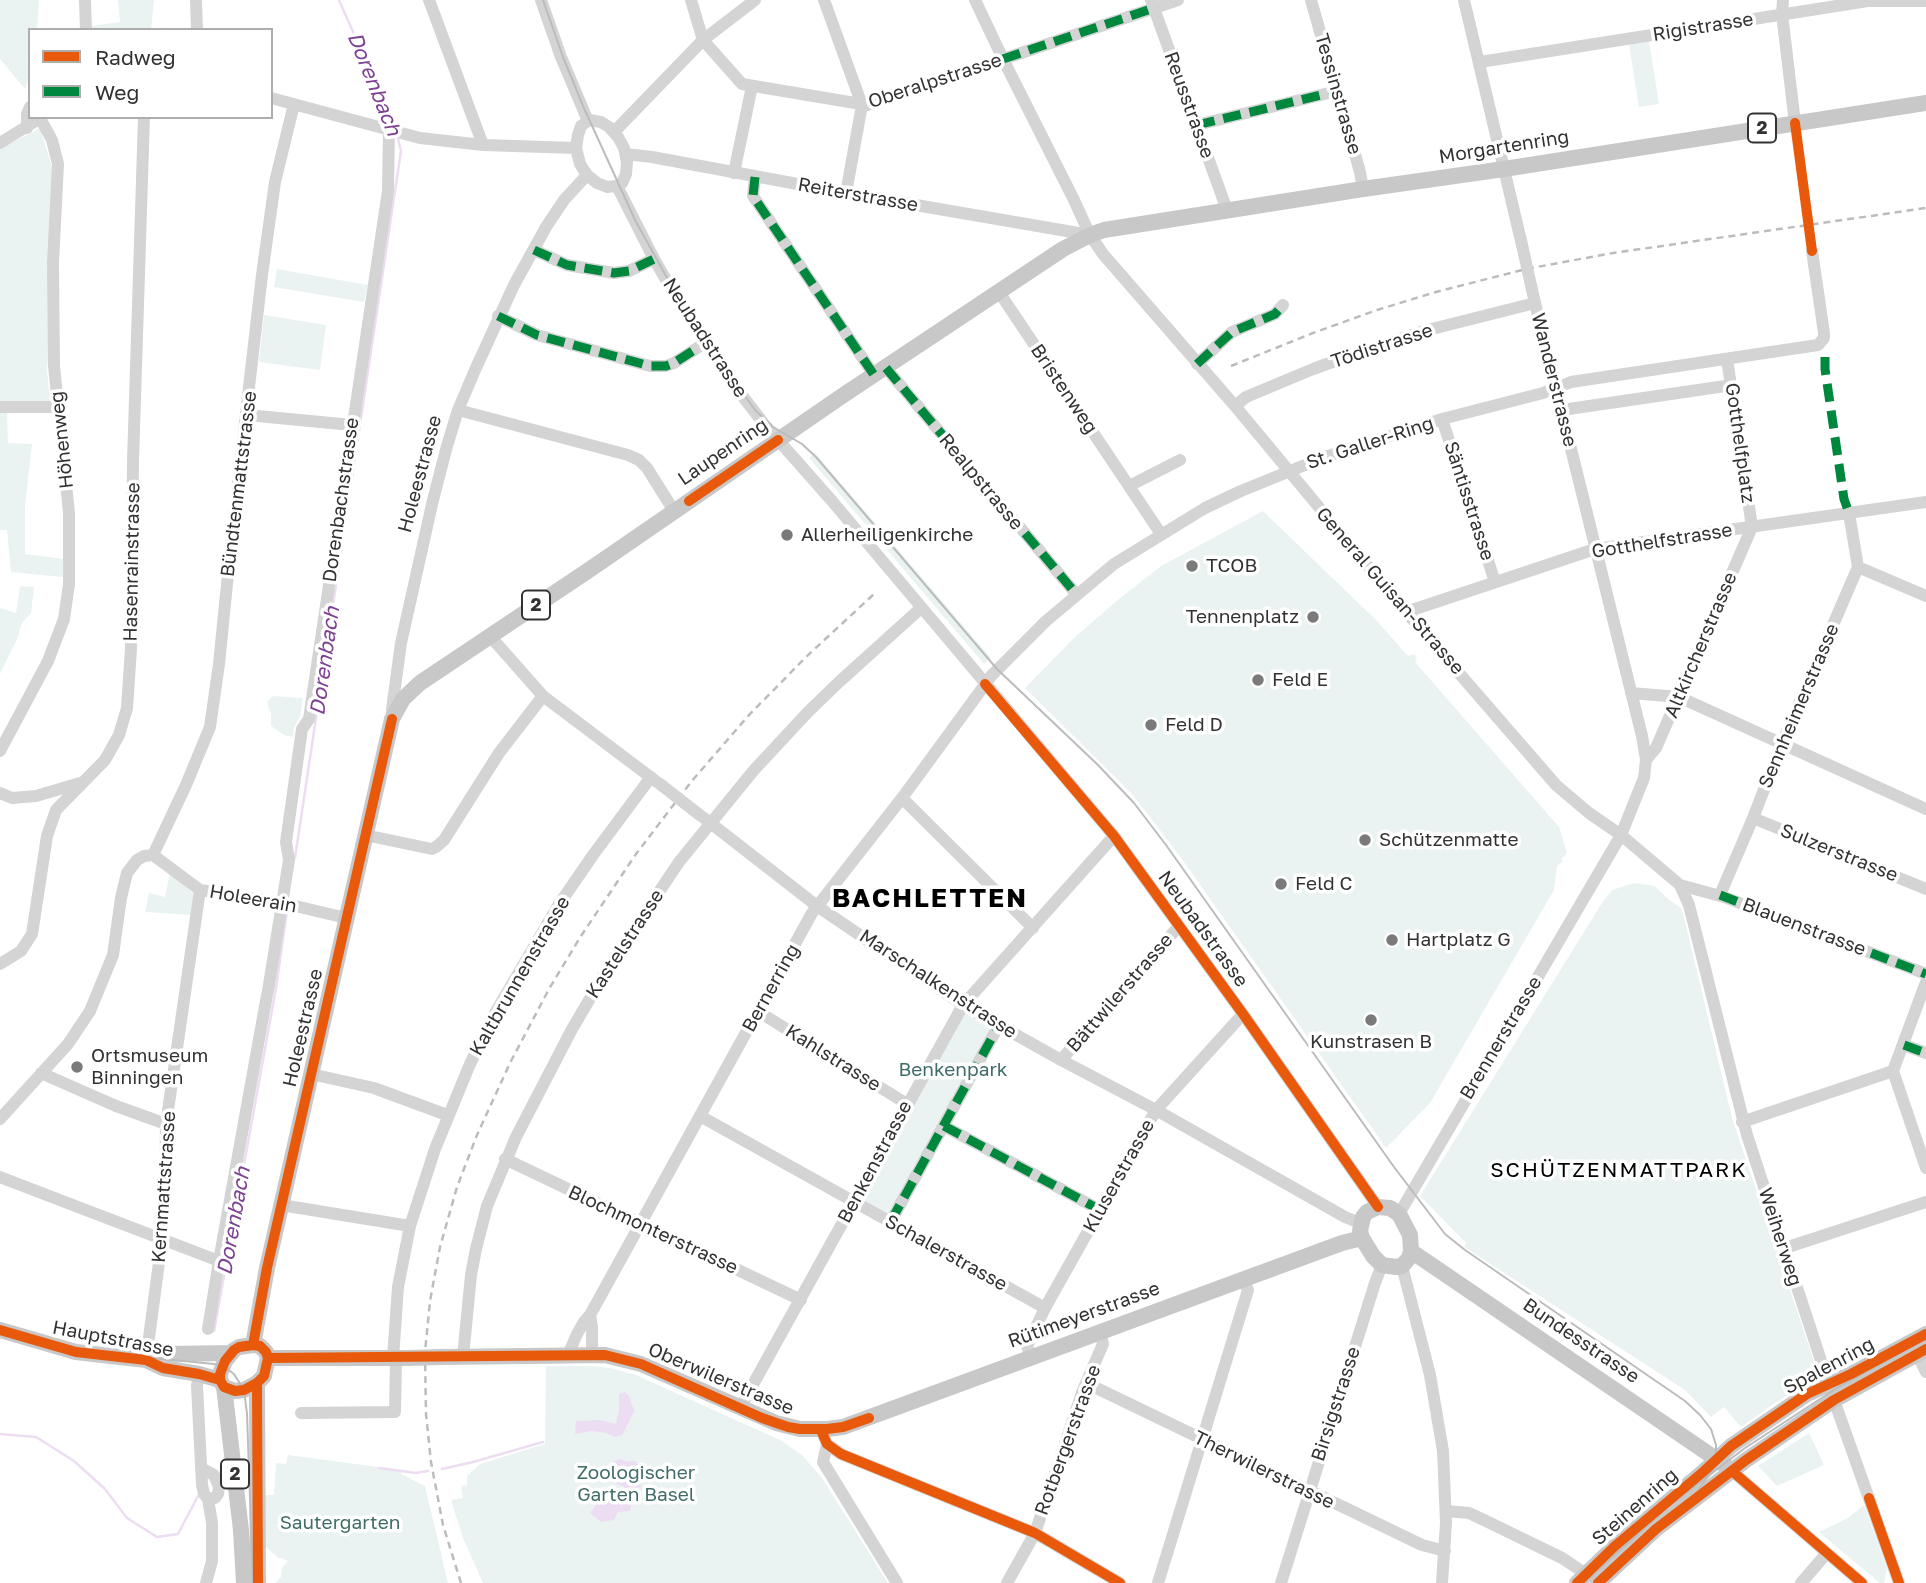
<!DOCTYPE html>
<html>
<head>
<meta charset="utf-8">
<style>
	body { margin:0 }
	#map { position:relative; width:1926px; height:1583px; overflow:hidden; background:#fff; font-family:"Golos Text",sans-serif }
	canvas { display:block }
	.legend { position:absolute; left:28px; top:28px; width:245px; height:91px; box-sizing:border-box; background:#fff; border:2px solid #adadad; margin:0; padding:9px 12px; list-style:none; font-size:21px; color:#323232 }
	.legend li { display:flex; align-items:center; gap:14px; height:35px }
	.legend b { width:35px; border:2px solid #adadad }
</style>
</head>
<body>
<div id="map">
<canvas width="1926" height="1583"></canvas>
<ul class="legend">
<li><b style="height:9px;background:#e8590c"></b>Radweg</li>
<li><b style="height:9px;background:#00873e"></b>Weg</li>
</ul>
</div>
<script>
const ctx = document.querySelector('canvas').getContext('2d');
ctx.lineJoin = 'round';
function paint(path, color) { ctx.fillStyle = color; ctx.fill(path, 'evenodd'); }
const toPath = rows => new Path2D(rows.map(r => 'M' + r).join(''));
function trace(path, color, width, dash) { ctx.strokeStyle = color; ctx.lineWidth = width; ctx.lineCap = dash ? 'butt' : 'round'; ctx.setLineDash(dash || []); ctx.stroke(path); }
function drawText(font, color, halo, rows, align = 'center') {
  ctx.font = font + ' "Golos Text",sans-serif'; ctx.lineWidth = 7; ctx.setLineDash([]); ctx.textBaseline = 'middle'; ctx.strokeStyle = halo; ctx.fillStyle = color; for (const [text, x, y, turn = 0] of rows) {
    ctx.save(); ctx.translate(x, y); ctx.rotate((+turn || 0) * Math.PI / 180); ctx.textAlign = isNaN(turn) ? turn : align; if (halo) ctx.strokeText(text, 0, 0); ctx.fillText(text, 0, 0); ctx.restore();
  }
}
const green = toPath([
	[0,0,39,0,37,30,30,30,30,75,25,89,0,59],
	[118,0,154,0,151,30,92,30,92,26,120,22],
	[1649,41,1659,104,1639,107,1629,45],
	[40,128,52,167,53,290,47,370,50,401,0,402,0,149],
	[277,269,368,285,364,302,274,287],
	[264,315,326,325,320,370,259,362],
	[0,412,7,412,8,443,32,444,25,506,25,554,64,559,63,577,11,572,7,530,0,530],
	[815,453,991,658,984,664,809,458],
	[1263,511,1376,620,1408,656,1414,654,1417,658,1415,662,1559,827,1567,853,1561,859,1563,861,1557,866,1554,890,1430,1103,1386,1148,1179,855,1132,794,1025,688,1076,636,1119,599,1161,566],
	[20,586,34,587,31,613,22,623,17,639,0,674,0,608,16,613],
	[273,696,303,698,300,717,294,727,293,737,284,735,271,726,271,714,267,702],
	[170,873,194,894,192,915,145,912,149,893,165,897],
	[1634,883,1655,886,1668,899,1682,909,1732,1118,1819,1376,1778,1401,1741,1427,1724,1407,1711,1417,1685,1390,1464,1247,1466,1243,1420,1196,1602,903,1612,890],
	[962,1007,1001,1029,894,1223,856,1201],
	[546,1366,588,1366,611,1368,636,1375,780,1440,801,1454,822,1478,888,1583,483,1583,463,1538,451,1500,463,1498,461,1486,467,1485,467,1476,480,1464,545,1444],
	[1809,1433,1824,1465,1777,1486,1758,1466],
	[288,1455,401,1470,401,1474,425,1486,448,1583,275,1583,281,1577,282,1568,288,1561,282,1558,278,1558,264,1545,265,1495,274,1495,276,1463,286,1464],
	[1864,1505,1887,1569,1884,1583,1880,1583,1819,1532,1848,1518]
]);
const water = toPath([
	[625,1392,630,1397,631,1404,635,1410,622,1435,615,1437,606,1433,591,1431,575,1434,576,1421,600,1420,616,1424,619,1410,619,1394],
	[620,1459,628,1462,635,1461,641,1467,644,1477,636,1483,642,1486,634,1490,629,1489,627,1491,627,1494,631,1495,632,1500,630,1511,618,1512,614,1520,601,1522,590,1513,597,1503,606,1497,604,1489,609,1487,619,1492,624,1490,624,1487,615,1483,609,1476,614,1461]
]);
const stream = toPath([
	[339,0,394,125],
	[295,858,401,151,397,135],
	[214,1331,276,988,287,910],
	[0,1434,36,1437,74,1461,105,1489,127,1518,157,1537,178,1534,198,1496],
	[379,1468,416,1473,428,1471],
	[442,1469,473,1462,543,1442]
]);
const minor = toPath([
	[85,0,86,30],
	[196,0,197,30],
	[429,0,483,145],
	[541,0,561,57,588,121],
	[691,0,703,40,742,84,867,105,1178,0],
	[824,0,862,105,846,193],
	[975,0,1003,59,1074,200,1090,235,1103,254,1235,406,1406,612,1556,785,1589,813,1621,835,1680,885,1689,905,1747,1135,1834,1400,1899,1583],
	[1151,0,1227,210],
	[1311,0,1360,172,1363,189],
	[1464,0,1522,245],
	[1783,0,1782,14,1795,123],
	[1480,62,1868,1,1926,1],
	[271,98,420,138,483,145,576,148],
	[589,120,601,122,609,127,618,137,624,148,627,162,626,174,622,183,617,186,607,187,597,183,587,175,580,164,576,148,578,135,581,126,589,120],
	[1197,125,1337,91],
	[27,128,27,114,30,107],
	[614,132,703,40,755,0],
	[0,143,42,117],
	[626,154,652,157,846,193,1090,235],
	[734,173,752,86],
	[755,177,753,196,874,375],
	[617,186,654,259,679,302,734,385,764,424,832,501,1114,836,1243,1014,1378,1207],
	[534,250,567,265,614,273,629,271,654,259],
	[999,292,1161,534],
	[498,316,537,335,650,366,666,366,674,363,705,343],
	[1197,364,1232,332,1275,314,1283,305],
	[886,368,1077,595],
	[1235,406,1246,397,1313,369,1366,350,1424,331,1535,303,1642,736,1646,760,1644,778,1621,835,1399,1214],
	[0,407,58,407],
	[458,410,628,455,639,460,647,468,674,511],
	[1562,410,1732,385],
	[247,415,352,425],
	[1442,419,1495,582],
	[1129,486,1180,460],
	[1858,567,1926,596],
	[1406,612,1595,549,1926,502],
	[490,636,543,696,657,782],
	[1631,693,1679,697,1926,809],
	[392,719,392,709,401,643,433,500,447,446,458,410,475,370,514,285,546,227,564,200,587,175],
	[0,751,48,661,64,619,69,584,69,513,54,366,53,263,58,164,52,140,40,118],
	[1646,760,1656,748,1752,527,1727,359],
	[0,793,12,798,36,796,80,783],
	[902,798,1033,928],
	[704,818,817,906,963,1005,1061,1060,1156,1110,1345,1217,1360,1223],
	[1753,818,1926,889],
	[365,835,432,849,436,847,444,840,499,753,543,696],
	[153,855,186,785,210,727,219,664,232,534,262,275,275,182,294,104],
	[1680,885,1724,897,1926,974],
	[1720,895,1753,818,1782,743,1858,567,1849,513],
	[0,964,21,951,32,934,47,836,56,810,105,760,119,735,127,708,131,649,133,461,144,117],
	[1926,982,1893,1071,1926,1168],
	[268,991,289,860,286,842,302,729,309,719,388,191,389,130],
	[759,1012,907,1104],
	[1904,1045,1926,1053],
	[1061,1060,1179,926],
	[41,1073,116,1106,166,1124],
	[311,1074,374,1088,447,1115],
	[700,1116,1045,1308],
	[0,1119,68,1044,90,1011,113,955,121,898,127,873,137,860,144,856,153,855,200,890,287,904,346,918],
	[1742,1122,1893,1071],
	[944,1126,1100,1210],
	[505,1159,801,1300],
	[0,1177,219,1261],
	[281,1205,410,1226],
	[891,1221,999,1025],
	[1785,1248,1926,1202],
	[1402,1266,1430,1375,1443,1451,1446,1523,1442,1583],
	[590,1315,592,1327,592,1354],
	[208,1329,219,1261,267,995],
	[1914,1348,1926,1372],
	[568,1355,577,1334,584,1322,590,1315,812,913,902,798,992,675,1046,621,1114,564,1205,508,1241,491,1322,458,1442,419,1543,393,1571,382,1818,345,1824,338,1824,333,1812,251],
	[463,1357,471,1275,476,1249,487,1206,516,1137,571,1031,606,971,679,862,754,770,808,712,839,682,921,608],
	[1031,1357,1027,1346,1045,1308,1156,1110,1243,1014],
	[393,1358,398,1287,410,1226,435,1149,470,1064,495,1013,558,906,593,855,651,777],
	[146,1360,162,1240,165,1198,166,1124,200,890],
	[199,1374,197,1386,202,1485,204,1494,208,1499,212,1523,212,1561,206,1583],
	[1086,1383,1422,1545,1445,1551],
	[740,1408,963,1005,1114,836],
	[301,1413,395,1412,396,1358],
	[821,1430,827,1444,841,1454,1035,1533,1120,1583],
	[827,1444,823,1462,897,1583],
	[201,1468,214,1475,219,1487,218,1494,215,1498,208,1499],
	[1732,1471,1862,1583],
	[1446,1511,1469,1513,1484,1520,1562,1558,1586,1574,1594,1577],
	[1007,1583,1035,1533,1083,1390,1103,1344,1100,1332],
	[1158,1583,1248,1290,1243,1279],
	[1281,1583,1375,1283,1382,1265],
	[1801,1583,1827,1553]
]);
const major = toPath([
	[1378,1207,1390,1208,1399,1214,1410,1235,1411,1251,1409,1258,1402,1266,1396,1267,1382,1265,1373,1256,1362,1238,1360,1231,1363,1217,1367,1212,1378,1207],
	[1411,1251,1725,1465],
	[0,1330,76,1352,146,1360,163,1368,199,1374,220,1380],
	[253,1345,267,1268,392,719,403,699,420,683,589,570,845,394,1063,249,1090,235,1104,230,1363,189,1504,169,1926,103],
	[253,1345,260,1346,266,1352,268,1358,264,1376,257,1383,244,1390,235,1391,224,1387,220,1380,220,1374,225,1361,234,1350,239,1347,253,1345],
	[442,1357,605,1355,641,1364,776,1423,800,1429,827,1429,843,1427,1342,1243,1362,1238],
	[268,1358,407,1358],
	[146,1360,165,1354,231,1353],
	[257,1383,258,1583],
	[224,1387,241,1530,244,1583],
	[1577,1583,1615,1546,1703,1472,1731,1446,1807,1394,1851,1374,1926,1334],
	[1598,1583,1656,1529,1746,1460,1834,1400,1926,1349]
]);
const tram = toPath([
	[543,0,563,57,583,106,636,222,680,301,707,343,755,410,773,427,802,444,816,457,997,669,1098,765,1134,803,1166,845,1394,1167,1445,1234,1465,1250,1685,1401,1700,1415,1711,1429,1716,1445,1716,1454,1711,1473,1699,1488],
	[0,1328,41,1342,90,1352,214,1364,223,1366,234,1374,244,1390,247,1414,253,1583],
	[1584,1583,1670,1505,1745,1448,1840,1386,1926,1339]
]);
const rail = toPath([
	[1231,366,1313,333,1377,310,1436,292,1526,269,1613,253,1926,208],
	[461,1583,443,1525,431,1462,426,1414,425,1352,430,1301,440,1247,457,1187,477,1135,510,1063,549,989,581,936,636,854,691,782,749,715,806,657,874,594]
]);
const minorBridge = toPath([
	[1522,245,1535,303],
	[660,784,701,816]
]);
const majorBridge = toPath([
	[407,1358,442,1357]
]);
const quiet = toPath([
	[1003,59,1154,8],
	[1197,125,1337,91],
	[755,177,753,196,874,375],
	[534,250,567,265,614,273,629,271,654,259],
	[498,316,537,335,650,366,666,366,674,363,705,343],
	[1825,357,1825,369,1844,499,1849,513],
	[1197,364,1232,332,1275,314,1283,305],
	[886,368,1077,595],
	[1720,895,1926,974],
	[1904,1045,1926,1053],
	[944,1126,1100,1210],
	[891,1221,999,1025]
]);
const cycleway = toPath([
	[1795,123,1812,251],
	[689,501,778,440],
	[985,684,1114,836,1243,1014,1378,1207],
	[0,1330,76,1352,146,1360,163,1368,199,1374,220,1380],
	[253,1345,267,1268,392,719],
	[253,1345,260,1346,266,1352,268,1358,264,1376,257,1383,244,1390,235,1391,224,1387,220,1380,220,1374,225,1361,234,1350,239,1347,253,1345],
	[268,1358,605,1355,641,1364,762,1418,788,1427,800,1429,827,1429,843,1427,869,1418],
	[257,1383,258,1583],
	[821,1430,827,1444,841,1454,1035,1533,1120,1583],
	[1732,1471,1862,1583],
	[1869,1498,1899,1583],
	[1577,1583,1615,1546,1703,1472,1731,1446,1807,1394,1851,1374,1926,1334],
	[1598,1583,1656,1529,1746,1460,1834,1400,1926,1349]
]);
const markers = [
	[787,535,7,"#7a7a7a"],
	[1192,566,7,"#7a7a7a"],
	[1313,617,7,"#7a7a7a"],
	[1258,680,7,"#7a7a7a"],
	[1151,725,7,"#7a7a7a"],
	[1365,840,7,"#7a7a7a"],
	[1281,884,7,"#7a7a7a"],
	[1392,940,7,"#7a7a7a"],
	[1371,1020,7,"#7a7a7a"],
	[77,1067,7,"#7a7a7a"]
];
const shields = [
	[1762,128,28],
	[536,605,28],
	[235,1474,28]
];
const shieldNames = [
	["2",1762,128],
	["2",536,605],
	["2",235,1474]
];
const streetNames = [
	["Rigistrasse",1703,27,-9],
	["Oberalpstrasse",935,81,-18],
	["Tessinstrasse",1338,94,74],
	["Reusstrasse",1189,105,70],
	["Morgartenring",1504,147,-9],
	["Reiterstrasse",858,195,10],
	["Neubadstrasse",705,338,57],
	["Tödistrasse",1382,346,-18],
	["Wanderstrasse",1554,380,76],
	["Bristenweg",1064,389,56],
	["Höhenweg",62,440,-96],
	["St. Galler-Ring",1370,443,-18],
	["Gotthelfplatz",1740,443,82],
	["Laupenring",723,452,-34],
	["Holeestrasse",420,474,-75],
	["Realpstrasse",981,482,50],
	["Bündtenmattstrasse",239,484,-83],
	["Dorenbachstrasse",341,500,-82],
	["Säntisstrasse",1469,501,72],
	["Gotthelfstrasse",1662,541,-9],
	["Hasenrainstrasse",132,562,-89],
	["General Guisan-Strasse",1390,591,49],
	["Altkircherstrasse",1701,645,-67],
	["Sennheimerstrasse",1799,706,-67],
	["Sulzerstrasse",1839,853,22],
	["Holeerain",253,899,10],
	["Blauenstrasse",1804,927,21],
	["Neubadstrasse",1203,929,54],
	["Kastelstrasse",625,944,-57],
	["Kaltbrunnenstrasse",520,976,-60],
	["Marschalkenstrasse",938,984,33],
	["Bernerring",771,988,-61],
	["Bättwilerstrasse",1120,993,-49],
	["Holeestrasse",303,1028,-77],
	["Brennerstrasse",1501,1038,-59],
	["Kahlstrasse",833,1058,32],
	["Benkenstrasse",875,1162,-62],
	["Kluserstrasse",1119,1176,-61],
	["Kernmattstrasse",164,1187,-86],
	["Blochmonterstrasse",653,1230,25],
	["Weiherweg",1780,1237,72],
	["Schalerstrasse",946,1253,29],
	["Rütimeyerstrasse",1084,1315,-20],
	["Hauptstrasse",113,1339,11],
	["Bundesstrasse",1581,1341,34],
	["Spalenring",1829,1366,-28],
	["Oberwilerstrasse",721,1379,23],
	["Birsigstrasse",1336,1404,-72],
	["Rotbergerstrasse",1068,1440,-70],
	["Therwilerstrasse",1264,1470,26],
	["Steinenring",1635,1507,-41]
];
const poiNames = [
	["Allerheiligenkirche",801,535],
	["TCOB",1206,566],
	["Tennenplatz",1299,617,"right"],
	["Feld E",1272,680],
	["Feld D",1165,725],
	["Schützenmatte",1379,840],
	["Feld C",1295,884],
	["Hartplatz G",1406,940],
	["Kunstrasen B",1371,1042,"center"],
	["Ortsmuseum",91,1056],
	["Binningen",91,1078]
];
const parkNames = [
	["Benkenpark",953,1070],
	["Zoologischer",636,1473],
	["Garten Basel",636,1495],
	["Sautergarten",340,1523]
];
const waterNames = [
	["Dorenbach",374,84,68],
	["Dorenbach",325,661,-82],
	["Dorenbach",234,1221,-80]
];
const neighbourhoodNames = [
	["SCHÜTZENMATTPARK",1619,1170]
];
const districtNames = [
	["BACHLETTEN",930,899]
];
paint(green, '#ebf3f2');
paint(water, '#edddf2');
trace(stream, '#edddf2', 2.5);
trace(minor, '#d4d4d4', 12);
trace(major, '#c8c8c8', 16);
trace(tram, '#bcbcbc', 2);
trace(rail, '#bcbcbc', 2.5, [7, 5]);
trace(minorBridge, '#d4d4d4', 12);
trace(majorBridge, '#c8c8c8', 16);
trace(quiet, '#00873e', 9, [18, 9]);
trace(cycleway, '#e8590c', 10);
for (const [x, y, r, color] of markers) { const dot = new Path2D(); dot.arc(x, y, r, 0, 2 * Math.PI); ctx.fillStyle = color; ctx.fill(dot); trace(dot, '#fff', 2.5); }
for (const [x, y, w] of shields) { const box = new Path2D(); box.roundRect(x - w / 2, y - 14.5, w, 29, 5); ctx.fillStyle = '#fff'; ctx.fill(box); trace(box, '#323232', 2); }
drawText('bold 18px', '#323232', null, shieldNames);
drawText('19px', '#323232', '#fff', streetNames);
drawText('19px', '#323232', '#fff', poiNames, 'left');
drawText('19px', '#406d69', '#fff', parkNames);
drawText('italic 21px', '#7f4193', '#fff', waterNames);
ctx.letterSpacing = '2px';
drawText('21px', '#000', '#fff', neighbourhoodNames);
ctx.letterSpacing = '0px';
ctx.letterSpacing = '2px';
drawText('bold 26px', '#000', '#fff', districtNames);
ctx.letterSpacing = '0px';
</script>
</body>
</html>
